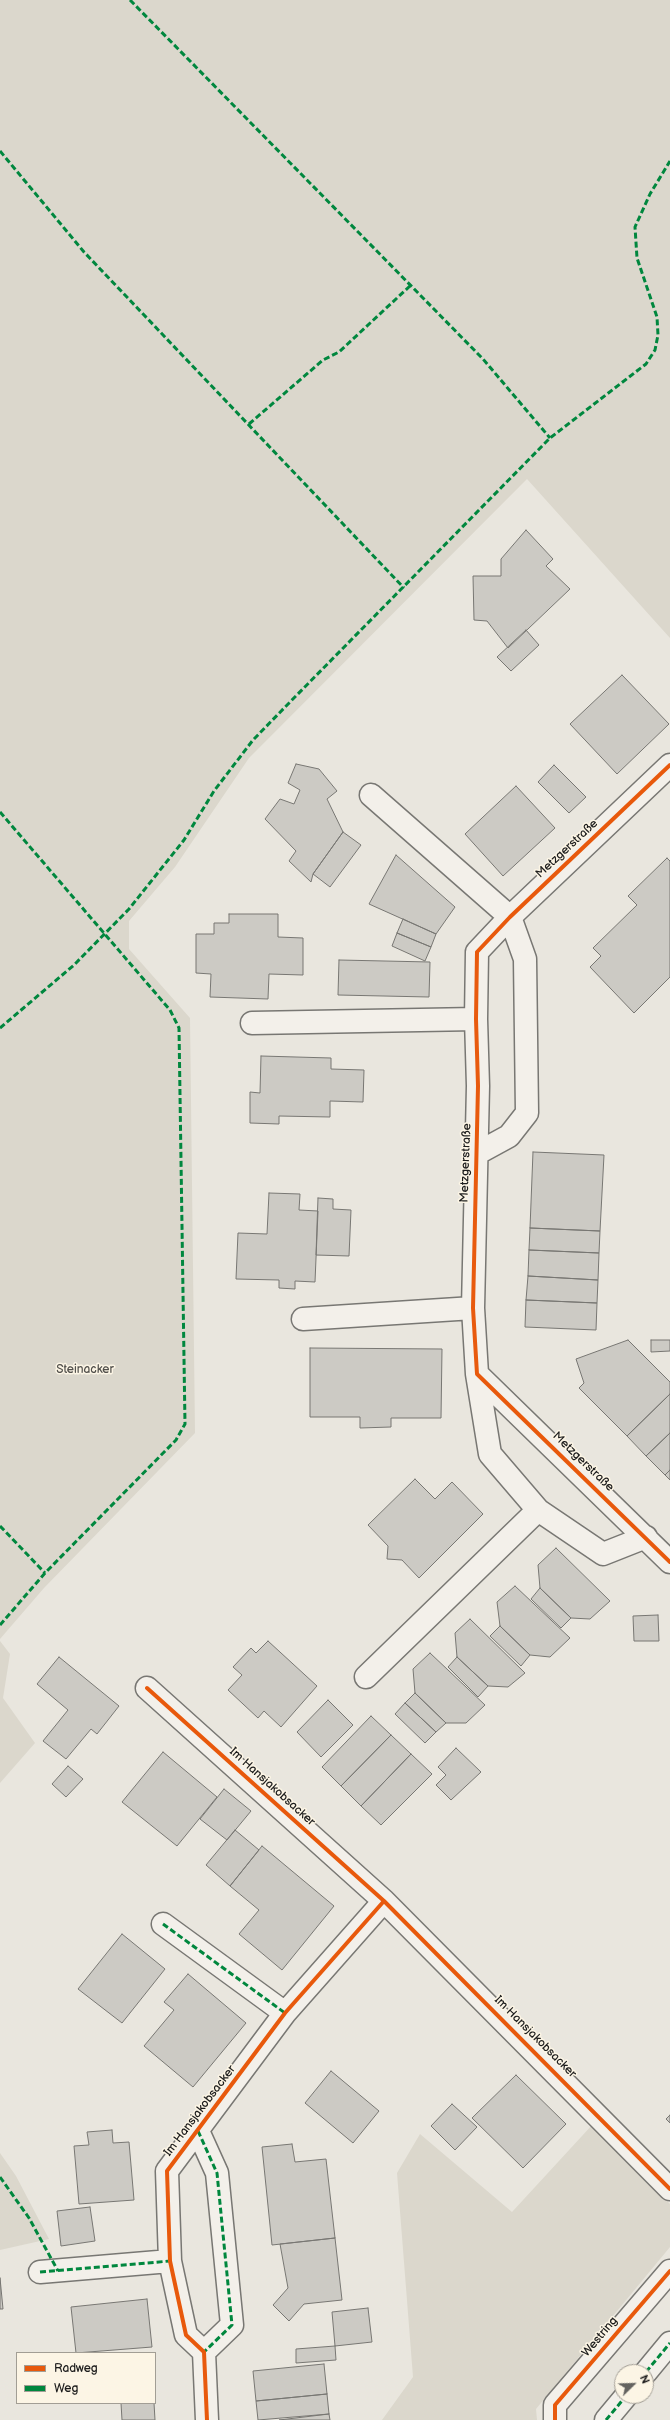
<!DOCTYPE html>
<html>
<head>
<meta charset="utf-8">
<style>
	body { margin:0 }
	#map { position:relative; width:670px; height:2420px; overflow:hidden; background:#e9e6de; font-family:"Balsamiq Sans",sans-serif }
	canvas { display:block }
	.legend { position:absolute; left:16px; top:2352px; width:140px; height:52px; box-sizing:border-box; background:#fcf5e5; border:1px solid #a29e95; margin:0; padding:5px 7px; list-style:none; font-size:12px; color:#1c1c1c }
	.legend li { display:flex; align-items:center; gap:8px; height:20px }
	.legend b { width:20px; border:1px solid #a29e95 }
	.north { position:absolute; left:614px; top:2364px; width:40px; height:40px; box-sizing:border-box; background:#fcf5e5; border:1px solid #a29e95; border-radius:50%; rotate:67deg; font-size:11px; font-weight:700; line-height:16px; text-align:center; color:#1c1c1c }
	.north::after { content:''; display:block; margin:auto; width:14px; height:18px; background:#646360; clip-path:polygon(50% 0,100% 100%,50% 72%,0 100%) }
</style>
</head>
<body>
<div id="map">
<canvas width="670" height="2420"></canvas>
<ul class="legend">
<li><b style="height:5px;background:#e8590c"></b>Radweg</li>
<li><b style="height:5px;background:#00873e"></b>Weg</li>
</ul>
<div class="north">N</div>
</div>
<script>
const ctx = document.querySelector('canvas').getContext('2d');
ctx.lineJoin = 'round';
function paint(path, color) { ctx.fillStyle = color; ctx.fill(path, 'evenodd'); }
const toPath = rows => new Path2D(rows.map(r => 'M' + r).join(''));
function trace(path, color, width, dash) { ctx.strokeStyle = color; ctx.lineWidth = width; ctx.lineCap = dash ? 'butt' : 'round'; ctx.setLineDash(dash || []); ctx.stroke(path); }
function drawText(font, color, halo, rows, align = 'center') {
  ctx.font = font + ' "Balsamiq Sans",sans-serif'; ctx.lineWidth = 3; ctx.setLineDash([]); ctx.textBaseline = 'middle'; ctx.strokeStyle = halo; ctx.fillStyle = color; for (const [text, x, y, turn = 0] of rows) {
    ctx.save(); ctx.translate(x, y); ctx.rotate((+turn || 0) * Math.PI / 180); ctx.textAlign = isNaN(turn) ? turn : align; if (halo) ctx.strokeText(text, 0, 0); ctx.fillText(text, 0, 0); ctx.restore();
  }
}
const green = toPath([
	[0,0,670,0,670,638,527,479,249,758,175,867,129,921,129,949,190,1018,195,1433,44,1588,0,1639],
	[0,1641,10,1654,3,1698,35,1743,0,1783],
	[593,2124,670,2204,670,2247,536,2409,537,2420,382,2420,413,2377,397,2173,420,2134,512,2212],
	[0,2153,16,2176,49,2239,0,2250]
]);
const building = toPath([
	[526,530,553,559,546,566,570,589,508,648,487,621,474,620,473,576,501,576,501,559,526,530],
	[526,630,539,645,511,671,497,657,526,630],
	[622,675,669,724,617,774,570,724,622,675],
	[296,764,319,769,337,791,327,799,343,832,313,874,311,882,289,861,296,851,265,819,280,799,294,804,300,790,288,783,296,764],
	[554,765,586,797,569,813,538,782,554,765],
	[516,786,555,828,503,876,465,834,516,786],
	[343,832,361,845,330,887,313,874,343,832],
	[396,855,455,907,436,934,369,904,396,855],
	[667,858,670,861,670,977,634,1013,590,967,601,956,593,948,637,905,628,896,667,858],
	[229,914,278,914,278,937,303,938,303,975,269,974,268,999,210,997,211,974,196,973,196,934,214,934,214,923,229,923,229,914],
	[403,919,436,934,431,947,397,933,403,919],
	[397,933,431,947,425,961,392,946,397,933],
	[339,960,430,962,429,997,338,995,339,960],
	[261,1056,331,1058,331,1069,364,1070,363,1102,330,1101,330,1117,279,1116,279,1124,250,1123,250,1092,260,1093,261,1056],
	[533,1152,604,1155,600,1231,530,1228,533,1152],
	[269,1193,300,1194,299,1210,318,1211,315,1282,295,1281,295,1289,279,1288,279,1280,236,1279,238,1233,267,1234,269,1193],
	[318,1198,333,1199,333,1209,351,1210,349,1256,316,1255,318,1198],
	[530,1228,600,1231,599,1253,529,1250,530,1228],
	[529,1250,599,1253,598,1280,528,1276,529,1250],
	[528,1276,598,1280,597,1303,526,1300,528,1276],
	[526,1300,597,1303,596,1330,525,1327,526,1300],
	[628,1340,670,1382,670,1394,627,1436,579,1388,584,1383,576,1359,628,1340],
	[651,1340,670,1340,670,1351,651,1352,651,1340],
	[310,1348,442,1349,441,1418,391,1418,391,1427,360,1428,360,1417,310,1417,310,1348],
	[670,1394,670,1433,646,1456,627,1436,670,1394],
	[670,1433,670,1470,665,1475,646,1456,670,1433],
	[670,1470,670,1480,665,1475,670,1470],
	[415,1479,435,1499,452,1482,483,1514,419,1578,402,1560,387,1559,388,1546,368,1525,415,1479],
	[556,1548,610,1601,590,1619,571,1618,540,1588,538,1565,556,1548],
	[515,1586,570,1638,550,1657,530,1655,500,1626,497,1602,515,1586],
	[540,1588,571,1618,561,1628,531,1599,540,1588],
	[658,1615,659,1641,634,1641,633,1616,658,1615],
	[470,1619,525,1673,508,1687,488,1686,457,1657,455,1633,470,1619],
	[500,1626,530,1655,521,1666,490,1636,500,1626],
	[268,1641,317,1686,281,1727,264,1711,258,1718,228,1690,242,1675,233,1667,251,1648,256,1653,268,1641],
	[430,1653,485,1705,466,1723,446,1723,415,1693,413,1669,430,1653],
	[59,1657,119,1706,97,1734,91,1729,66,1759,43,1741,68,1710,37,1684,59,1657],
	[457,1657,488,1686,478,1697,448,1667,457,1657],
	[415,1693,446,1723,436,1732,405,1703,415,1693],
	[328,1700,353,1725,321,1757,297,1732,328,1700],
	[405,1703,436,1732,425,1743,395,1714,405,1703],
	[371,1716,391,1735,341,1786,322,1767,371,1716],
	[391,1735,411,1754,361,1806,341,1786,391,1735],
	[456,1748,481,1772,451,1800,436,1785,446,1775,438,1767,456,1748],
	[163,1752,217,1797,177,1846,122,1802,163,1752],
	[411,1754,432,1774,381,1825,361,1806,411,1754],
	[68,1766,83,1779,66,1797,52,1784,68,1766],
	[224,1789,251,1811,227,1840,200,1819,224,1789],
	[235,1830,259,1850,230,1886,206,1865,235,1830],
	[262,1846,334,1906,282,1970,239,1934,259,1910,230,1886,262,1846],
	[122,1934,165,1969,122,2023,78,1989,122,1934],
	[188,1974,246,2023,193,2087,144,2046,174,2010,164,2002,188,1974],
	[331,2071,379,2111,353,2143,305,2103,331,2071],
	[516,2075,566,2124,523,2168,472,2118,516,2075],
	[452,2104,477,2127,455,2150,431,2126,452,2104],
	[670,2115,670,2123,666,2119,670,2115],
	[112,2130,113,2143,129,2142,134,2200,79,2204,74,2146,89,2145,87,2132,112,2130],
	[292,2144,295,2162,326,2159,335,2238,272,2245,262,2147,292,2144],
	[90,2207,95,2241,61,2246,57,2211,90,2207],
	[335,2238,342,2300,304,2304,289,2321,273,2305,288,2288,280,2244,335,2238],
	[0,2278,3,2309,0,2309,0,2278],
	[147,2299,152,2347,76,2353,71,2307,147,2299],
	[368,2308,372,2342,335,2346,332,2312,368,2308],
	[335,2346,336,2360,296,2363,296,2349,335,2346],
	[324,2364,327,2394,256,2401,253,2371,324,2364],
	[327,2394,329,2414,258,2420,256,2401,327,2394],
	[121,2403,154,2403,155,2420,122,2420,121,2403],
	[329,2414,330,2420,279,2420,329,2414]
]);
const minor = toPath([
	[670,765,510,917,477,952,476,1019,478,1086,473,1308,477,1374,670,1562],
	[371,795,510,917,525,959,527,1113,509,1136,476,1154],
	[252,1023,476,1019],
	[303,1319,473,1308],
	[477,1374,490,1454,538,1510,603,1554,646,1537],
	[366,1677,538,1510],
	[147,1688,384,1901,670,2189],
	[163,1924,285,2013],
	[198,2131,217,2173,232,2325,204,2352],
	[40,2272,170,2261],
	[646,2372,670,2343],
	[207,2420,204,2352,186,2335,170,2261,167,2171,285,2013,384,1901],
	[555,2420,555,2405,670,2271],
	[606,2420,626,2396]
]);
const quiet = toPath([
	[130,0,483,359,550,438],
	[0,151,84,252,404,588],
	[249,424,323,360,339,352,411,285],
	[0,812,170,1010,179,1028,185,1424,176,1440,45,1573,0,1625],
	[0,1028,74,965,129,909,184,840,214,791,253,740,290,702,550,438,646,364,655,350,658,335,657,317,637,258,635,227,650,194,670,161],
	[0,1526,45,1573],
	[163,1924,285,2013],
	[198,2131,217,2173,232,2325,204,2352],
	[0,2177,29,2218,58,2271],
	[40,2272,170,2261],
	[646,2372,670,2343],
	[606,2420,626,2396]
]);
const cycleway = toPath([
	[670,765,510,917,477,952,476,1019,478,1086,473,1308,477,1374,670,1562],
	[147,1688,384,1901,670,2189],
	[207,2420,204,2352,186,2335,170,2261,167,2171,285,2013,384,1901],
	[555,2420,555,2405,670,2271]
]);
const streetNames = [
	["Metzgerstraße",567,849,-43],
	["Metzgerstraße",466,1163,-88],
	["Metzgerstraße",583,1462,44],
	["Im Hansjakobsacker",272,1787,42],
	["Im Hansjakobsacker",535,2037,45],
	["Im Hansjakobsacker",200,2111,-53],
	["Westring",600,2337,-50]
];
const parkNames = [
	["Steinacker",85,1370]
];
paint(green, '#dbd7cc');
paint(building, '#cccac4');
trace(building, '#787773', 1);
trace(minor, '#787773', 25);
trace(minor, '#f3f0ea', 22);
trace(quiet, '#00873e', 3, [6, 3]);
trace(cycleway, '#e8590c', 4);
drawText('12px', '#1c1c1c', '#fcf5e5', streetNames);
drawText('12px', '#52504c', '#fcf5e5', parkNames);
</script>
</body>
</html>
